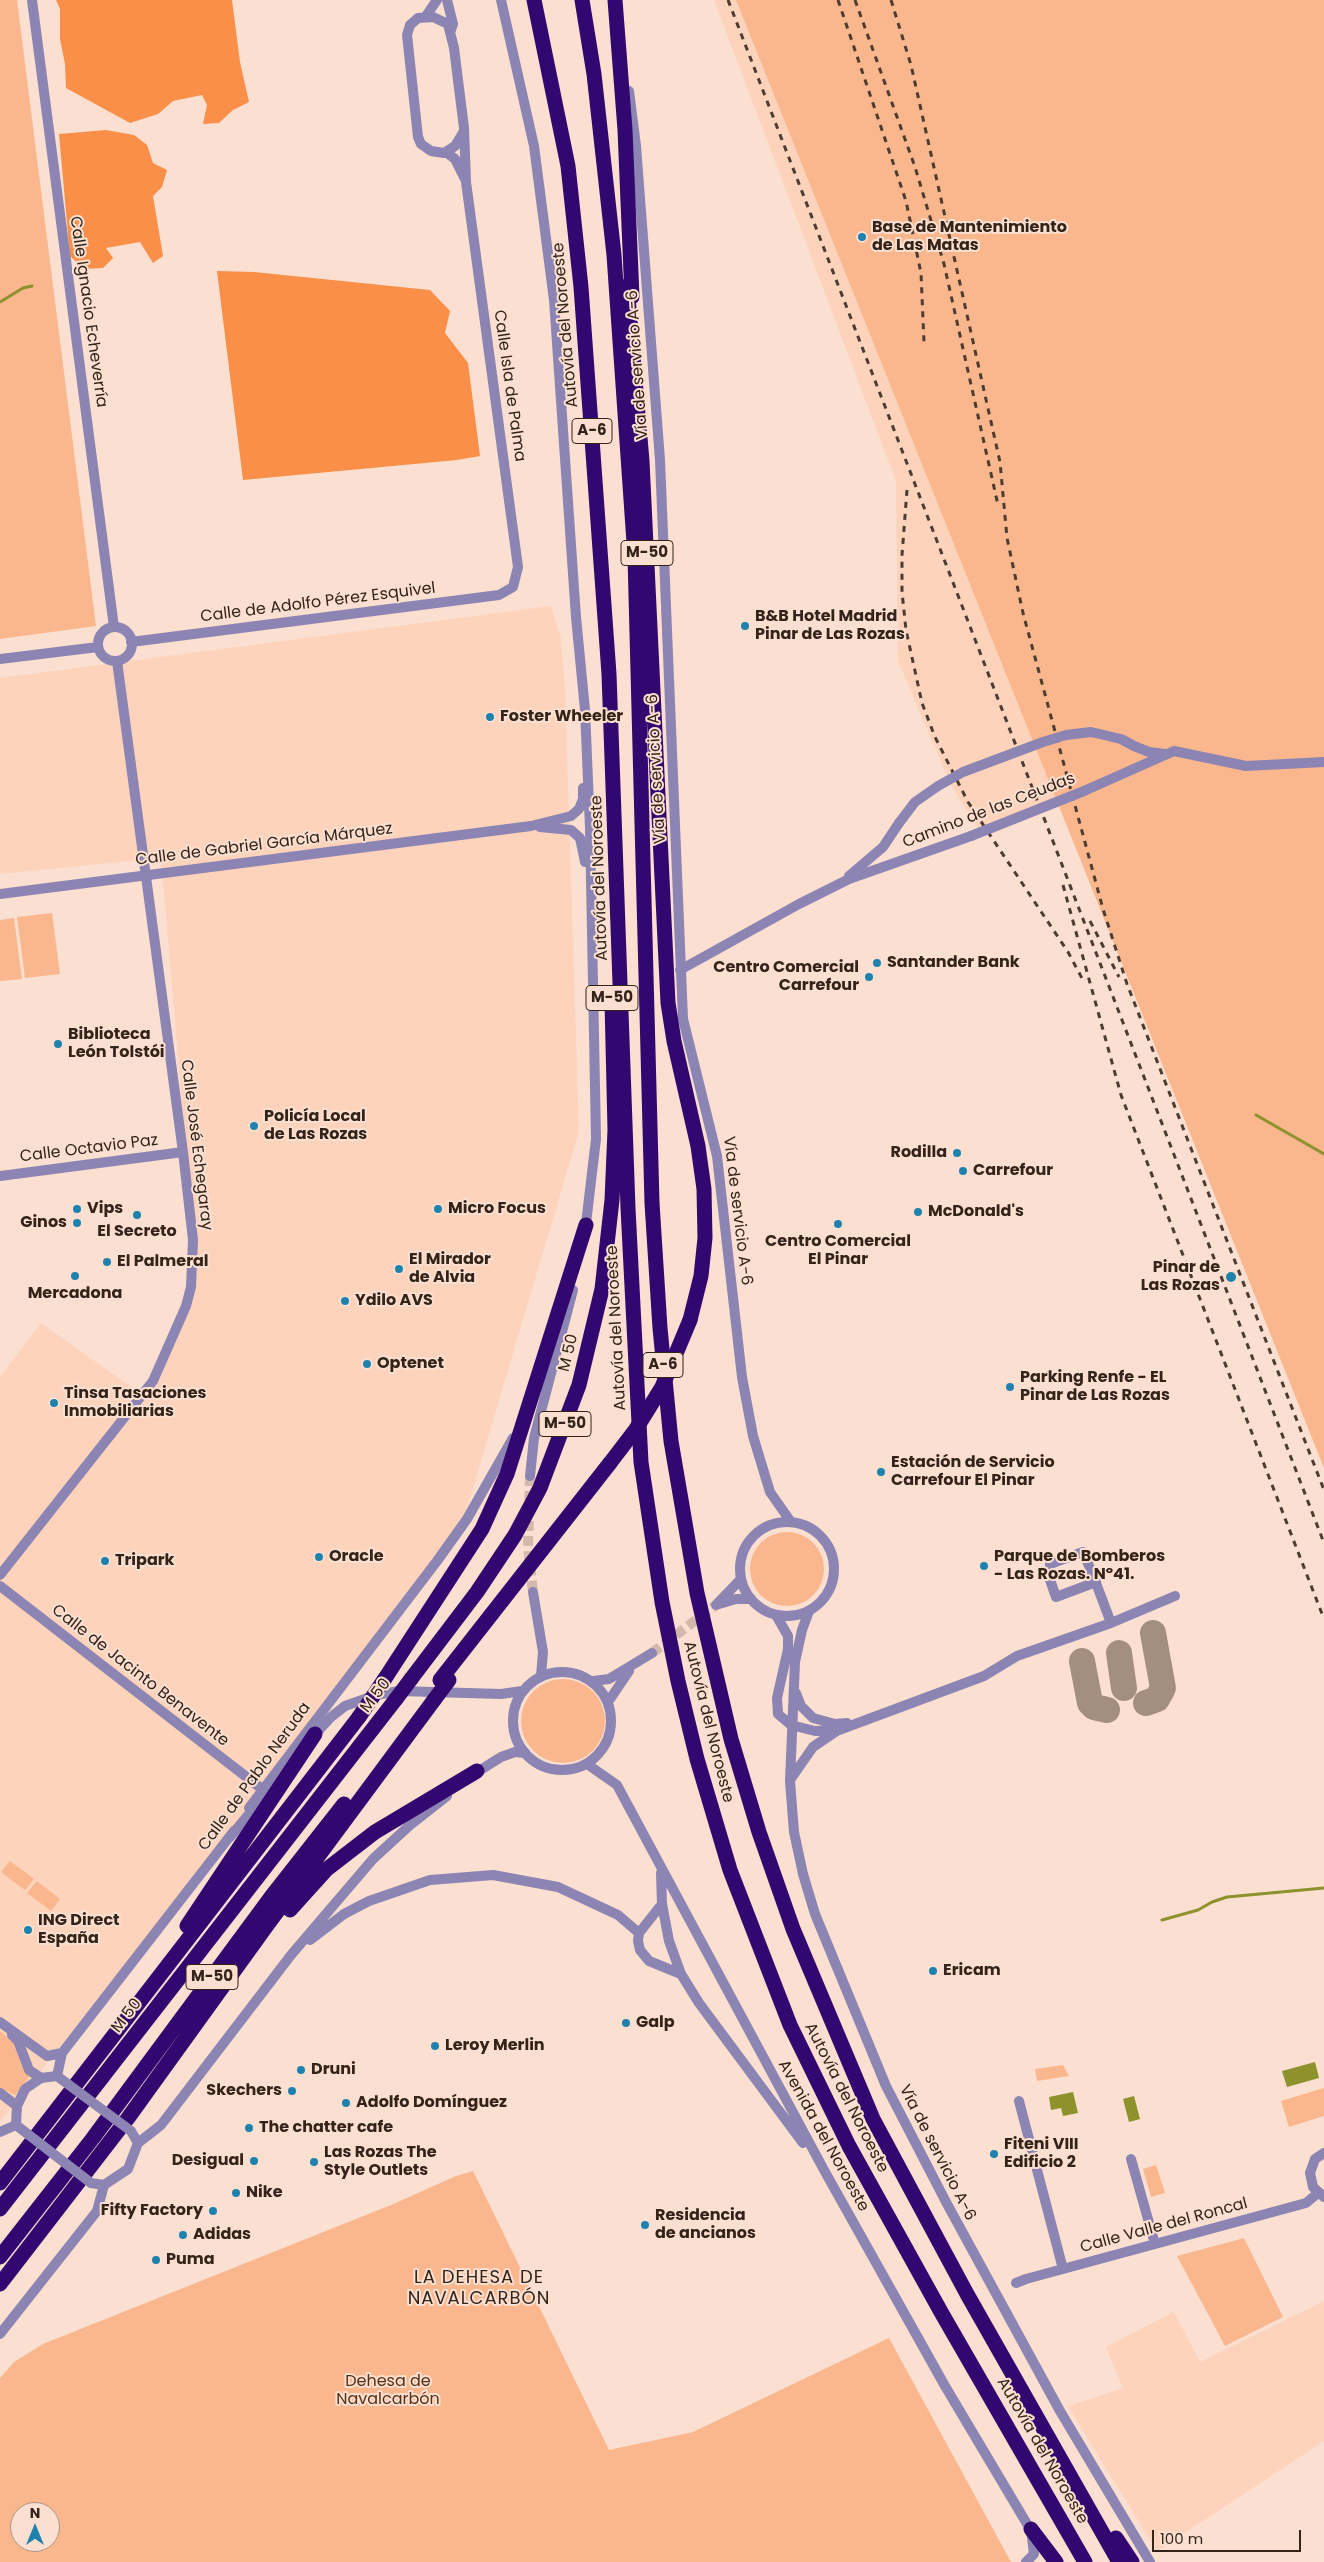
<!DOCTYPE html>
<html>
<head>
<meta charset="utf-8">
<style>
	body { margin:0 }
	#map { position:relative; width:1324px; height:2562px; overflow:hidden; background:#fbdfd0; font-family:Poppins,sans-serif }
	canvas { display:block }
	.north { position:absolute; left:10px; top:2502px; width:50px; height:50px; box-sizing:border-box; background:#fbdfd0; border:1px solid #ab9487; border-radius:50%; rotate:0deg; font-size:14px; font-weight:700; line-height:20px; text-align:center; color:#332319 }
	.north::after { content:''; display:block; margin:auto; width:18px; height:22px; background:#1e82ad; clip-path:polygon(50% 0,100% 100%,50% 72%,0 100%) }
	.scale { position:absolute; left:1152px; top:2530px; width:149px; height:22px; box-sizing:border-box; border:2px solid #332319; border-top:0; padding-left:6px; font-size:15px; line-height:18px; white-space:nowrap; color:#332319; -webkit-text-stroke:4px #fbdfd0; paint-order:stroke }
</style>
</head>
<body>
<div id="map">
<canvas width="1324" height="2562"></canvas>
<div class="north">N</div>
<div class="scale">100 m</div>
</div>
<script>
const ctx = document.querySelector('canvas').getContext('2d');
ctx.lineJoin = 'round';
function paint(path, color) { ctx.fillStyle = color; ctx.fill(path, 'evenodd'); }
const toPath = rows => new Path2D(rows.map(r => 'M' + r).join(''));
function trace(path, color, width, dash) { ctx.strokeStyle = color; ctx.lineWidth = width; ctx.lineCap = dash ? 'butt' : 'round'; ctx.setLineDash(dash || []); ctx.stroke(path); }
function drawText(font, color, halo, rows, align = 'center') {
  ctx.font = font + ' Poppins,sans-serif'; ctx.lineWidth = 4; ctx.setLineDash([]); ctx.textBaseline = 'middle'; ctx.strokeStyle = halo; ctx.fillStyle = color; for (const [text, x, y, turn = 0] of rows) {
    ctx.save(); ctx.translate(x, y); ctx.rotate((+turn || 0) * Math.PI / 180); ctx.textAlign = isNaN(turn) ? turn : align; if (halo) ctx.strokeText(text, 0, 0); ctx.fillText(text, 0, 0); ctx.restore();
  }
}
const built = toPath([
	[714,0,899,0,1106,776,979,830,951,785,898,661,896,481],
	[551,606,561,639,565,689,579,1131,465,1515,228,1836,0,2122,0,1377,41,1323,148,1399,197,1276,161,858,0,874,0,678],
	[1324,2301,1324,2441,1157,2551,1068,2406,1123,2388,1106,2347,1174,2312,1200,2362]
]);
const green = toPath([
	[0,0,17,0,96,626,0,639],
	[736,0,1324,0,1324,1468],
	[52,913,60,974,25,978,17,917],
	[14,918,22,979,0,981,0,920],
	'750 1569a37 37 0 1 1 74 0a37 37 0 1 1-74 0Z',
	'521 1721a42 42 0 1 1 84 0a42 42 0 1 1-84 0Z',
	[10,1861,34,1879,25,1890,1,1872],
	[37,1881,60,1899,51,1911,27,1893],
	[0,2031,13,2042,22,2067,29,2077,15,2095,0,2088],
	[1063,2065,1069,2076,1037,2081,1035,2069],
	[1324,2088,1324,2116,1289,2127,1281,2101],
	[1156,2165,1165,2193,1151,2197,1143,2169],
	[473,2171,609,2450,693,2432,889,2338,1011,2562,0,2562,0,2378,14,2362,43,2344,391,2205,456,2176],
	[20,2512,50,2512,50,2542,20,2542],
	[1244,2238,1283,2317,1225,2346,1177,2256]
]);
const forest = toPath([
	[56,0,232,0,240,62,249,102,233,110,219,123,203,124,207,105,202,95,173,101,158,114,130,123,66,88,65,64,60,39,60,9],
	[106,130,134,135,147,145,153,163,167,170,162,187,153,196,163,256,153,263,140,242,106,248,113,258,103,268,84,269,70,256,59,134],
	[217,271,254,272,430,290,450,311,445,333,468,363,480,456,457,460,243,480]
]);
const water = toPath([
	[1315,2062,1319,2078,1287,2087,1282,2071],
	[1073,2092,1078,2113,1063,2116,1061,2108,1051,2110,1049,2097],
	[1134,2096,1140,2119,1129,2122,1123,2099]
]);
const stream = toPath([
	[0,302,23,288,32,286],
	[1256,1115,1324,1154],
	[1162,1920,1198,1910,1212,1902,1227,1897,1324,1888]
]);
const taxiway = toPath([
	[1119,1653,1124,1688],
	[1082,1661,1090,1703,1094,1707,1107,1710],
	[1146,1703,1157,1699,1163,1688,1153,1633]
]);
const minorTunnel = toPath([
	[530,1476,528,1547,533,1592]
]);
const tertiaryTunnel = toPath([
	[652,1653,716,1605]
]);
const minor = toPath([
	[32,0,114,627],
	[447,0,453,24,451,30],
	[501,0,534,146,554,300,576,617,585,710,590,828,596,1139,585,1232],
	[426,16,437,0],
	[629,91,636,146,660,460,683,1019,717,1156,742,1377,753,1436,770,1492,791,1522],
	[446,152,455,159,466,181],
	'98 644a17 17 0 1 1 34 0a17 17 0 1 1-34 0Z',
	[131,642,499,595,513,587,518,567,466,182,464,128,454,48,448,24,433,17,418,18,410,25,407,35,418,137,421,144,431,151,444,153,455,146,464,131],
	[0,659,98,647],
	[1134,746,1149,752,1165,754],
	[1084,791,1174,751,1246,766,1324,762],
	[540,827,571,830,580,838,585,862],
	[849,876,883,847,899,823],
	[0,894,531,826,571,816,579,809,583,799,583,788],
	[680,970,799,904,849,879,971,836],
	[0,1176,183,1152],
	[530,1476,534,1438,573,1290],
	[0,1575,153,1381,186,1306,191,1287,193,1240,183,1152,117,661],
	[0,1586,262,1789],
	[533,1592,543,1652,541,1676],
	[809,1611,802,1630,795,1662,790,1781,794,1832,803,1874,815,1914,886,2086,946,2202,1060,2411,1150,2562],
	[776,1615,788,1636,788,1649,777,1698,778,1714,791,1725,815,1731,839,1730,984,1676,1017,1656,1111,1623,1093,1575,1083,1552,1050,1564,1049,1577,1056,1597,1096,1582],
	[1111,1623,1175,1596],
	[796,1693,801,1706,813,1718,835,1724,847,1723],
	[587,1764,617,1785,824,2170,945,2386,1033,2534],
	[474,1774,501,1757,515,1752,525,1753],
	[790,1780,813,1747,838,1730],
	[249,1808,437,1561,467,1519,513,1438],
	[662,1904,669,1941,681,1974,699,2003,803,2143],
	[639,1933,662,1904,661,1873],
	[310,1940,344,1914,369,1901,430,1880,493,1875,558,1887,618,1915,639,1933,638,1941,640,1950,649,1961,681,1974],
	[0,2022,47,2056,62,2053],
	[12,2035,18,2041,29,2070,41,2078],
	[0,2093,17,2106],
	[1019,2101,1063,2269],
	[0,2132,16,2125,17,2106,25,2089,41,2078,57,2076,62,2053,234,1831],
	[1324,2153,1315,2159,1310,2173,1313,2187,1324,2197],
	[1131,2159,1155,2244],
	[1016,2283,1026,2279,1306,2203,1318,2193],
	[0,2334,97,2211,104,2185,128,2169,138,2143,161,2125,291,1955,373,1859,410,1825,447,1796]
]);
const tertiary = toPath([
	'740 1569a47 47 0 1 1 94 0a47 47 0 1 1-94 0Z',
	[719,1604,736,1599,751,1599],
	[716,1605,741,1579],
	'513 1721a49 49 0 1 1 98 0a49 49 0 1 1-98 0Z',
	[593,1681,609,1679,652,1653],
	[608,1702,629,1671],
	[311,1739,331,1717,345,1706,376,1695,399,1691,501,1694,522,1691],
	[230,1837,275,1783],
	[1026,2562,1034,2554,1031,2530]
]);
const motorway = toPath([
	[534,0,568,166,581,287,609,674,628,1208,641,1462,662,1602,678,1681,697,1759,730,1870,790,2025,849,2146,941,2312,1085,2562],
	[582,0,594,74,614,255,635,557,652,1203,660,1328,671,1441,697,1593,731,1739,759,1832,793,1929,873,2119,967,2294,1119,2562],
	[615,0,625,130,632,297],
	[627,286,642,461,668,1003,674,1041,698,1146,704,1189,705,1238,701,1276,690,1320],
	[411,1679,477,1592,515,1535,540,1488,579,1385,602,1289,612,1200,615,1130,612,1001],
	[384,1680,482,1529,507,1474,586,1225],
	[440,1680,610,1463],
	[290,1910,327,1869,375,1832,477,1771],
	[187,1926,315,1734],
	[0,2183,359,1717],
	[0,2209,396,1699],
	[0,2257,93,2138,271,1897,344,1804],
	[0,2284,128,2118,265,1928,434,1700],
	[1031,2529,1056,2562],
	[1116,2538,1132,2562]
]);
const rail = toPath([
	[728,0,1324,1543],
	[838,0,906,201,921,273,924,342],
	[855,0,915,167,944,264,998,505],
	[891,0,911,65,1000,462,1007,538,1023,613,1103,909,1127,984,1324,1490],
	[907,490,902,555,902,592,906,630,922,703,935,737,968,802,1068,952,1084,982],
	[1063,885,1121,1095,1324,1619],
	[1090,921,1119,977]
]);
const minorBridge = toPath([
	[899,823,915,802,938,786,963,772,1043,742,1066,735,1091,732,1121,739,1134,746],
	[971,836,1084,791],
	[57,2076,131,2131,138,2143],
	[16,2125,91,2183,104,2185]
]);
const motorwayBridge = toPath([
	[610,1463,636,1429,662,1387,690,1320],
	[396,1699,411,1679],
	[434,1700,449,1680],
	[359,1717,384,1680]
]);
const markers = [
	[862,237,5,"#1e82ad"],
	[745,626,5,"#1e82ad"],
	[490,717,5,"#1e82ad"],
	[877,963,5,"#1e82ad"],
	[869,977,5,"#1e82ad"],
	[58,1044,5,"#1e82ad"],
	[254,1126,5,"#1e82ad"],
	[957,1153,5,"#1e82ad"],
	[963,1171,5,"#1e82ad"],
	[77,1209,5,"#1e82ad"],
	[438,1209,5,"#1e82ad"],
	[918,1212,5,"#1e82ad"],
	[137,1215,5,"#1e82ad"],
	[77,1223,5,"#1e82ad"],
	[838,1224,5,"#1e82ad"],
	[107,1262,5,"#1e82ad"],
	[399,1269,5,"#1e82ad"],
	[75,1276,5,"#1e82ad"],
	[1231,1277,6,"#1e82ad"],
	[345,1301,5,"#1e82ad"],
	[367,1364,5,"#1e82ad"],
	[1010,1387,5,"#1e82ad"],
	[54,1403,5,"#1e82ad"],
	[881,1472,5,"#1e82ad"],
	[319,1557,5,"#1e82ad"],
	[105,1561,5,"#1e82ad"],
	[984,1566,5,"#1e82ad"],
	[28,1930,5,"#1e82ad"],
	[933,1971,5,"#1e82ad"],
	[626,2023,5,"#1e82ad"],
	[435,2046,5,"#1e82ad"],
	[301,2070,5,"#1e82ad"],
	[292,2091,5,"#1e82ad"],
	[346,2103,5,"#1e82ad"],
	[249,2128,5,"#1e82ad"],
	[994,2154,5,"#1e82ad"],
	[254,2161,5,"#1e82ad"],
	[314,2162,5,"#1e82ad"],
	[236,2193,5,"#1e82ad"],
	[213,2211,5,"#1e82ad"],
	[645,2225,5,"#1e82ad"],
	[183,2235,5,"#1e82ad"],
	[156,2260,5,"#1e82ad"]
];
const shields = [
	[592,431,40],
	[647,553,52],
	[612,998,52],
	[663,1365,40],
	[565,1424,52],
	[212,1977,52]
];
const shieldNames = [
	["A-6",592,431],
	["M-50",647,553],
	["M-50",612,998],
	["A-6",663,1365],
	["M-50",565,1424],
	["M-50",212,1977]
];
const poiNames = [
	["Base de Mantenimiento",872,228],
	["de Las Matas",872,246],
	["B&B Hotel Madrid",755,617],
	["Pinar de Las Rozas",755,635],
	["Foster Wheeler",500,717],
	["Santander Bank",887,963],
	["Centro Comercial",859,968,"right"],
	["Carrefour",859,986,"right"],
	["Biblioteca",68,1035],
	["León Tolstói",68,1053],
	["Policía Local",264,1117],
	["de Las Rozas",264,1135],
	["Rodilla",947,1153,"right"],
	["Carrefour",973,1171],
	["Vips",87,1209],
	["Micro Focus",448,1209],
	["McDonald's",928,1212],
	["Ginos",67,1223,"right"],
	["El Secreto",137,1232,"center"],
	["Centro Comercial",838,1242,"center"],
	["El Pinar",838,1260,"center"],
	["El Mirador",409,1260],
	["de Alvia",409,1278],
	["El Palmeral",117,1262],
	["Pinar de",1220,1268,"right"],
	["Las Rozas",1220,1286,"right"],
	["Mercadona",75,1294,"center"],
	["Ydilo AVS",355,1301],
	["Optenet",377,1364],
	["Parking Renfe - EL",1020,1378],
	["Pinar de Las Rozas",1020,1396],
	["Tinsa Tasaciones",64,1394],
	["Inmobiliarias",64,1412],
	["Estación de Servicio",891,1463],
	["Carrefour El Pinar",891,1481],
	["Oracle",329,1557],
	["Parque de Bomberos",994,1557],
	["- Las Rozas. Nº41.",994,1575],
	["Tripark",115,1561],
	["ING Direct",38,1921],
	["España",38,1939],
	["Ericam",943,1971],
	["Galp",636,2023],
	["Leroy Merlin",445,2046],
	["Druni",311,2070],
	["Skechers",282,2091,"right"],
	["Adolfo Domínguez",356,2103],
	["The chatter cafe",259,2128],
	["Fiteni VIII",1004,2145],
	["Edificio 2",1004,2163],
	["Las Rozas The",324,2153],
	["Style Outlets",324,2171],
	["Desigual",244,2161,"right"],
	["Nike",246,2193],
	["Fifty Factory",203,2211,"right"],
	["Residencia",655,2216],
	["de ancianos",655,2234],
	["Adidas",193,2235],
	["Puma",166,2260]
];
const streetNames = [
	["Calle Ignacio Echeverría",88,312,82],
	["Autovía del Noroeste",566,325,-95],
	["Vía de servicio A-6",638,365,-94],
	["Calle Isla de Palma",509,386,82],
	["Calle de Adolfo Pérez Esquivel",318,603,-7],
	["Vía de servicio A-6",657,769,-93],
	["Camino de las Ceudas",989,811,-21],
	["Calle de Gabriel García Márquez",264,845,-7],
	["Autovía del Noroeste",600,878,-92],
	["Calle José Echegaray",196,1145,83],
	["Calle Octavio Paz",89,1149,-7],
	["Vía de servicio A-6",737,1211,83],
	["Autovía del Noroeste",617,1328,-93],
	["M 50",569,1353,-76],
	["Calle de Jacinto Benavente",140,1676,38],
	["M 50",376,1696,-52],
	["Autovía del Noroeste",708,1722,76],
	["Calle de Pablo Neruda",255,1777,-54],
	["M 50",127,2016,-52],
	["Autovía del Noroeste",846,2098,63],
	["Avenida del Noroeste",823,2136,61],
	["Vía de servicio A-6",937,2153,63],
	["Calle Valle del Roncal",1164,2226,-15],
	["Autovía del Noroeste",1042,2451,60]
];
const parkNames = [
	["Dehesa de",388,2382],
	["Navalcarbón",388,2400]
];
const neighbourhoodNames = [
	["LA DEHESA DE",479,2278],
	["NAVALCARBÓN",479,2299]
];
paint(built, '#fdd3bb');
paint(green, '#fab78e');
paint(forest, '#f98f48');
paint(water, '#8d922c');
trace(stream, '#8d922c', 3);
trace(taxiway, '#a48e80', 26);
trace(minorTunnel, '#d3b9ab', 10, [10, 5]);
trace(tertiaryTunnel, '#d3b9ab', 10, [10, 5]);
trace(minor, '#8c84b3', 10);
trace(tertiary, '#8c84b3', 10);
trace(motorway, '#32076f', 15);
trace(rail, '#4d3c31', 3, [6, 6]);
trace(minorBridge, '#8c84b3', 10);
trace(motorwayBridge, '#32076f', 15);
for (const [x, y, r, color] of markers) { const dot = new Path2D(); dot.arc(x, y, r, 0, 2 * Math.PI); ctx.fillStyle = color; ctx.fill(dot); trace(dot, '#fbdfd0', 2); }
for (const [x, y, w] of shields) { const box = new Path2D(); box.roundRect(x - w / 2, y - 12.5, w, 25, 4); ctx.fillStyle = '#fbdfd0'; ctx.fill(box); trace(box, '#332319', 1); }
drawText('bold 15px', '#332319', null, shieldNames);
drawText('bold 16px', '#332319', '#fbdfd0', poiNames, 'left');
drawText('16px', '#332319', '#fbdfd0', streetNames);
drawText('16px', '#592f13', '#fbdfd0', parkNames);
ctx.letterSpacing = '1px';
drawText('18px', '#332319', '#fbdfd0', neighbourhoodNames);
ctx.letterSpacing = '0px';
</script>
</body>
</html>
